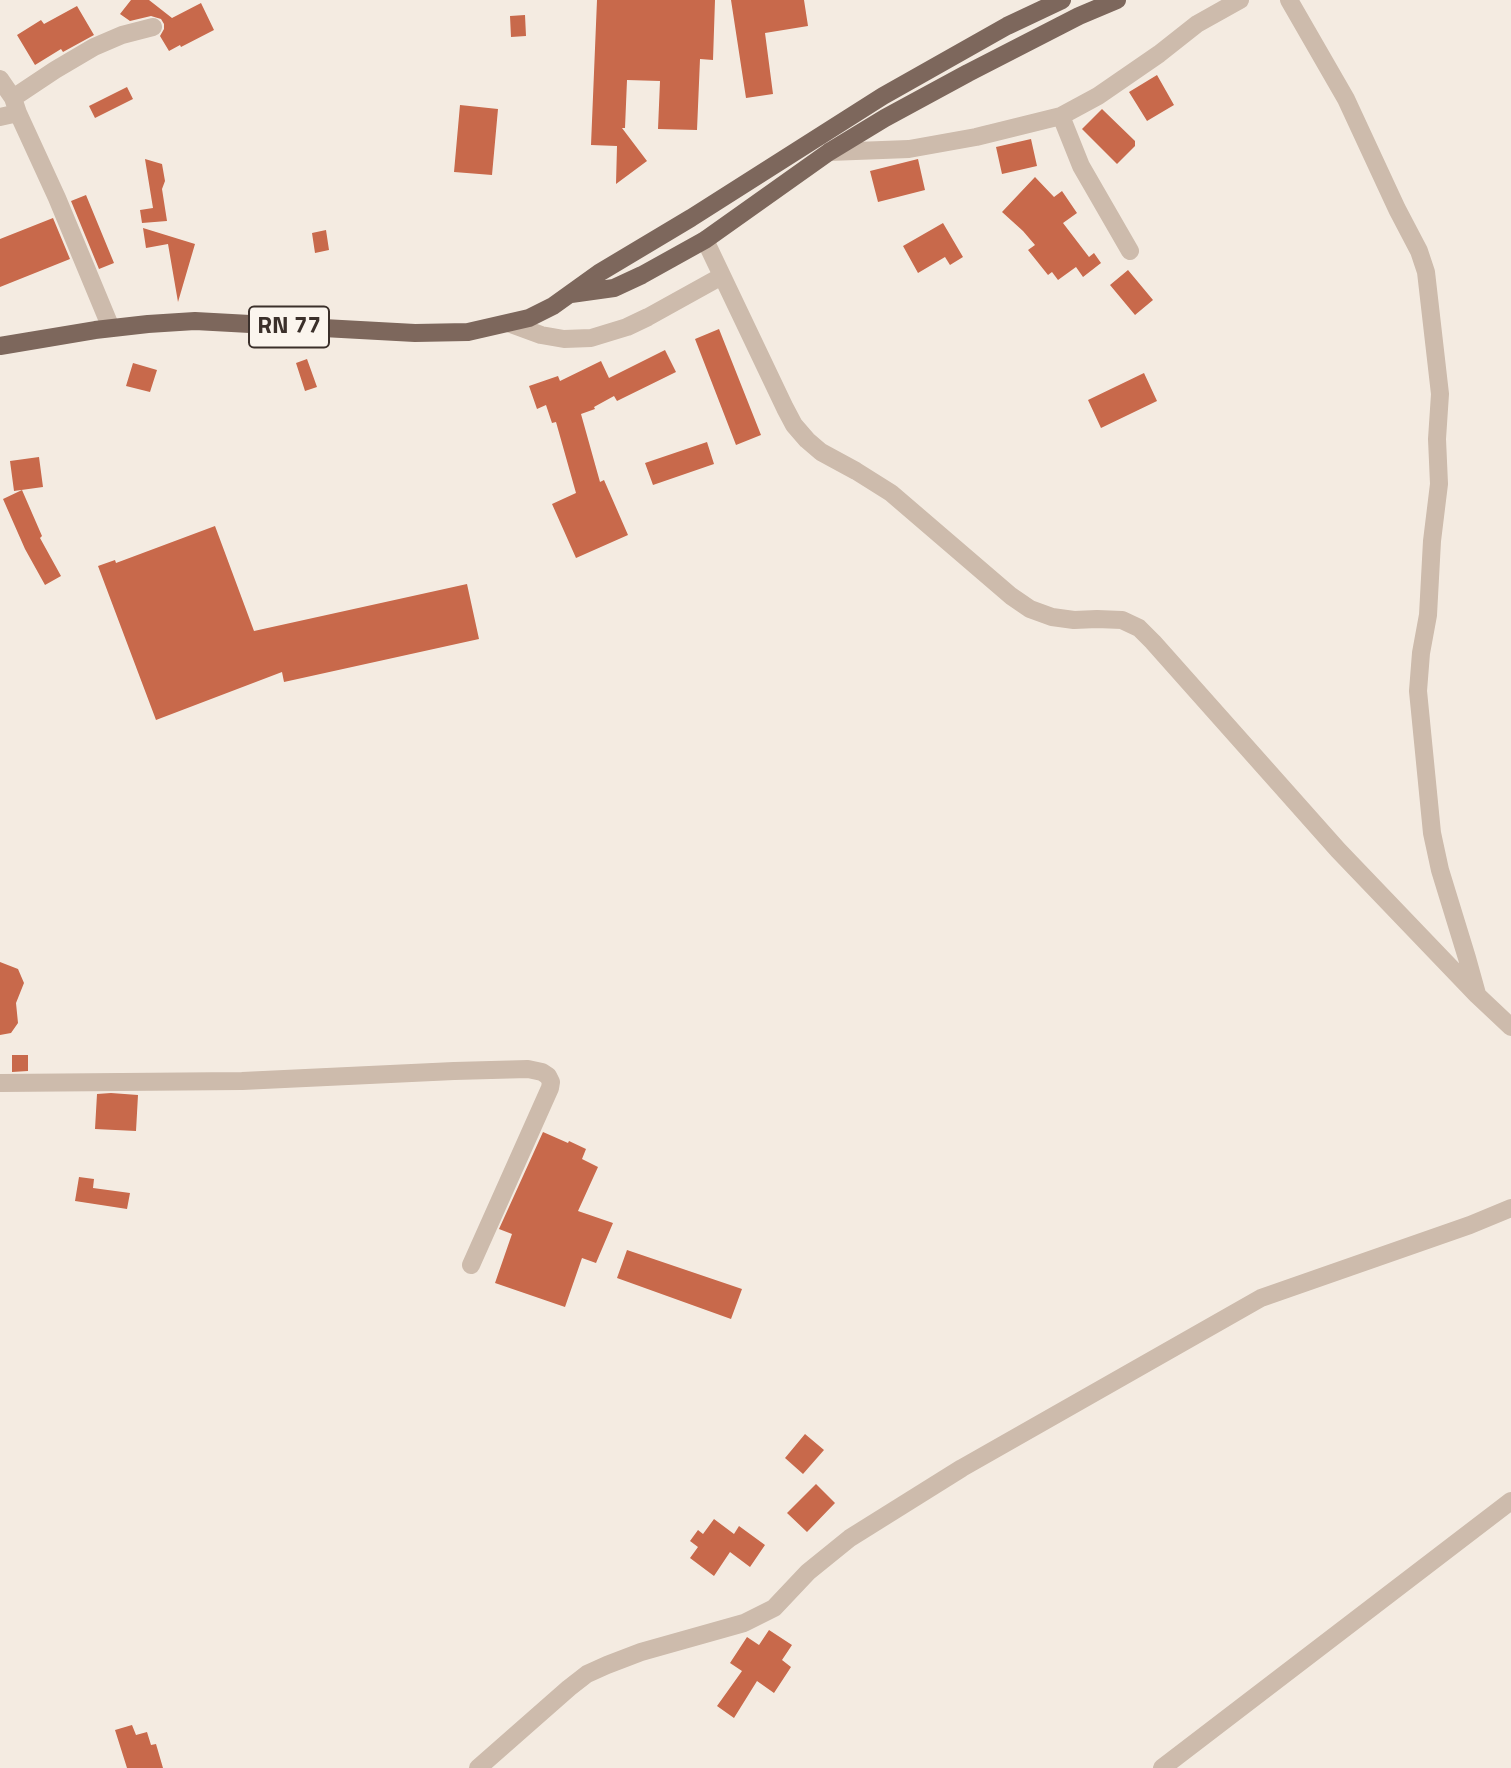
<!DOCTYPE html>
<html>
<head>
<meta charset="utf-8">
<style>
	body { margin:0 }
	canvas { display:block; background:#f4ebe1 }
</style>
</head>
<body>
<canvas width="1511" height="1768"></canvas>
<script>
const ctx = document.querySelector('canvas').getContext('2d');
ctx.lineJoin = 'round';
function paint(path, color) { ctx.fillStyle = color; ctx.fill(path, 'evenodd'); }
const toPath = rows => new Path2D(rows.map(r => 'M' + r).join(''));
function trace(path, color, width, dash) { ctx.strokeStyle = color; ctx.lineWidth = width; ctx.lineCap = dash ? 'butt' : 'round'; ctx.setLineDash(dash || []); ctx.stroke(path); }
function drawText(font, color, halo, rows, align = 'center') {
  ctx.font = font + ' "Titillium Web",sans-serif'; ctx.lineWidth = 5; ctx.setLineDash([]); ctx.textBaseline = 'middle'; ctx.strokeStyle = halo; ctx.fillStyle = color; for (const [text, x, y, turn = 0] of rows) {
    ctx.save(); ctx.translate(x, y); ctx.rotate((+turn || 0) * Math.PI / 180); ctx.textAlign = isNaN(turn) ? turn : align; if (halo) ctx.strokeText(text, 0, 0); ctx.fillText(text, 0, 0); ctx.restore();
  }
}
const building = toPath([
	[131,0,149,0,172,18,201,3,214,30,181,47,180,45,169,51,160,36,164,29,164,24,161,19,151,16,130,21,120,14],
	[597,0,715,0,713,60,700,59,697,130,658,129,660,81,627,80,625,128,622,128,647,161,616,184,617,146,591,145],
	[731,0,804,0,808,26,765,33,773,94,746,98],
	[77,6,94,35,63,52,61,49,35,65,17,35,41,20,44,24],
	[525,15,526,36,511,37,510,16],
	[1157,75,1174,105,1147,121,1129,92],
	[127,87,133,99,95,118,89,106],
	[460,105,498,109,492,175,454,172],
	[1102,109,1135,141,1135,146,1117,164,1082,129],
	[1031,139,1037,166,1002,174,996,147],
	[145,159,162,164,165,181,162,189,167,221,142,223,140,210,153,208],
	[918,159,925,190,878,202,870,171],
	[1035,177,1054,197,1062,191,1077,213,1063,223,1089,257,1094,253,1101,263,1083,277,1076,267,1058,280,1052,272,1048,275,1028,250,1035,245,1023,231,1002,212],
	[86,195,114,263,99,269,71,201],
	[53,218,70,259,0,287,0,239],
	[943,223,963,257,950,265,945,257,918,273,903,246],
	[143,228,195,244,178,302,168,244,146,248],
	[326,230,329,250,315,253,312,233],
	[1128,270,1153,300,1135,315,1110,285],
	[719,329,761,435,736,445,695,339],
	[665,350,676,372,617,401,614,396,594,407,595,409,581,414,600,482,604,480,628,535,576,558,552,504,576,493,556,422,552,423,546,405,537,409,529,386,558,376,560,381,601,361,609,378],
	[307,359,317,387,305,391,296,363],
	[133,363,157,370,150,392,126,386],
	[1144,373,1157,401,1101,428,1088,400],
	[707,442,714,464,653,485,645,463],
	[39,457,43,487,14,491,10,461],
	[22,490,42,536,40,538,61,576,45,585,25,549,3,499],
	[215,526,254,631,467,584,479,639,284,682,282,672,156,720,98,566,115,560,116,563],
	[0,962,18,969,24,983,16,1003,18,1023,11,1033,0,1035],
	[12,1055,28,1055,28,1071,12,1072],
	[111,1093,138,1095,136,1131,95,1129,97,1094],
	[543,1132,568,1143,569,1141,586,1149,582,1159,598,1167,578,1211,613,1223,596,1263,582,1258,565,1307,495,1283,512,1234,499,1229],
	[79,1177,94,1179,93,1188,130,1193,127,1209,75,1201],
	[627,1250,742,1289,731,1319,617,1278],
	[805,1434,824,1450,803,1474,785,1458],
	[816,1484,835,1503,807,1532,787,1513],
	[714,1519,734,1534,739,1526,765,1545,750,1567,730,1552,714,1576,690,1558,698,1547,690,1541,698,1530,703,1534],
	[769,1630,792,1645,782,1660,791,1667,774,1693,757,1681,734,1718,717,1706,742,1671,730,1663,747,1637,759,1645],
	[132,1725,136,1735,147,1732,151,1745,156,1744,163,1768,127,1768,115,1730]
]);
const minor = toPath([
	[1289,0,1346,99,1397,209,1419,251,1426,272,1440,394,1437,439,1439,484,1432,541,1428,615,1421,653,1418,691,1432,833,1440,870,1467,958,1477,994],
	[0,79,13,98],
	[18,113,13,98,55,70,94,47,122,35,153,27],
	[1061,116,1081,166,1130,251],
	[0,117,18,113,57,198,111,328],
	[829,152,909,149,976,137,1061,116,1098,96,1159,54,1197,24,1240,0],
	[705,240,785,408,794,425,807,440,821,452,856,471,891,493,1011,596,1030,609,1052,617,1074,620,1097,619,1122,620,1139,628,1153,642,1338,850,1477,995,1511,1027],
	[511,324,541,335,564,339,591,338,627,327,648,317,722,276],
	[0,1083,242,1081,454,1071,528,1069,542,1072,548,1076,551,1082,550,1088,471,1265],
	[478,1768,569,1688,587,1674,607,1665,641,1652,744,1623,774,1608,808,1572,850,1538,962,1468,1261,1298,1470,1225,1511,1208],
	[1162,1768,1511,1501]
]);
const major = toPath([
	[571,294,614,288,642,275,705,240,829,152,885,118,968,73,1079,16,1117,0],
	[0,346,95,330,148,324,195,321,415,333,468,332,529,318,553,306,599,273,691,218,883,96,1007,26,1062,0]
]);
const shields = [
	[289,327,80]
];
const shieldNames = [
	["RN 77",289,327]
];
paint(building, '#c8694b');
trace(minor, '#cdbbac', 18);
trace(major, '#7d675c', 18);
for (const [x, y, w] of shields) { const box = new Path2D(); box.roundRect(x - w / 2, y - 20.5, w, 41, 5); ctx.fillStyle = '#fbf5ee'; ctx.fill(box); trace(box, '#3b302b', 2); }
drawText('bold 24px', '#3b302b', null, shieldNames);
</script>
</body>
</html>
